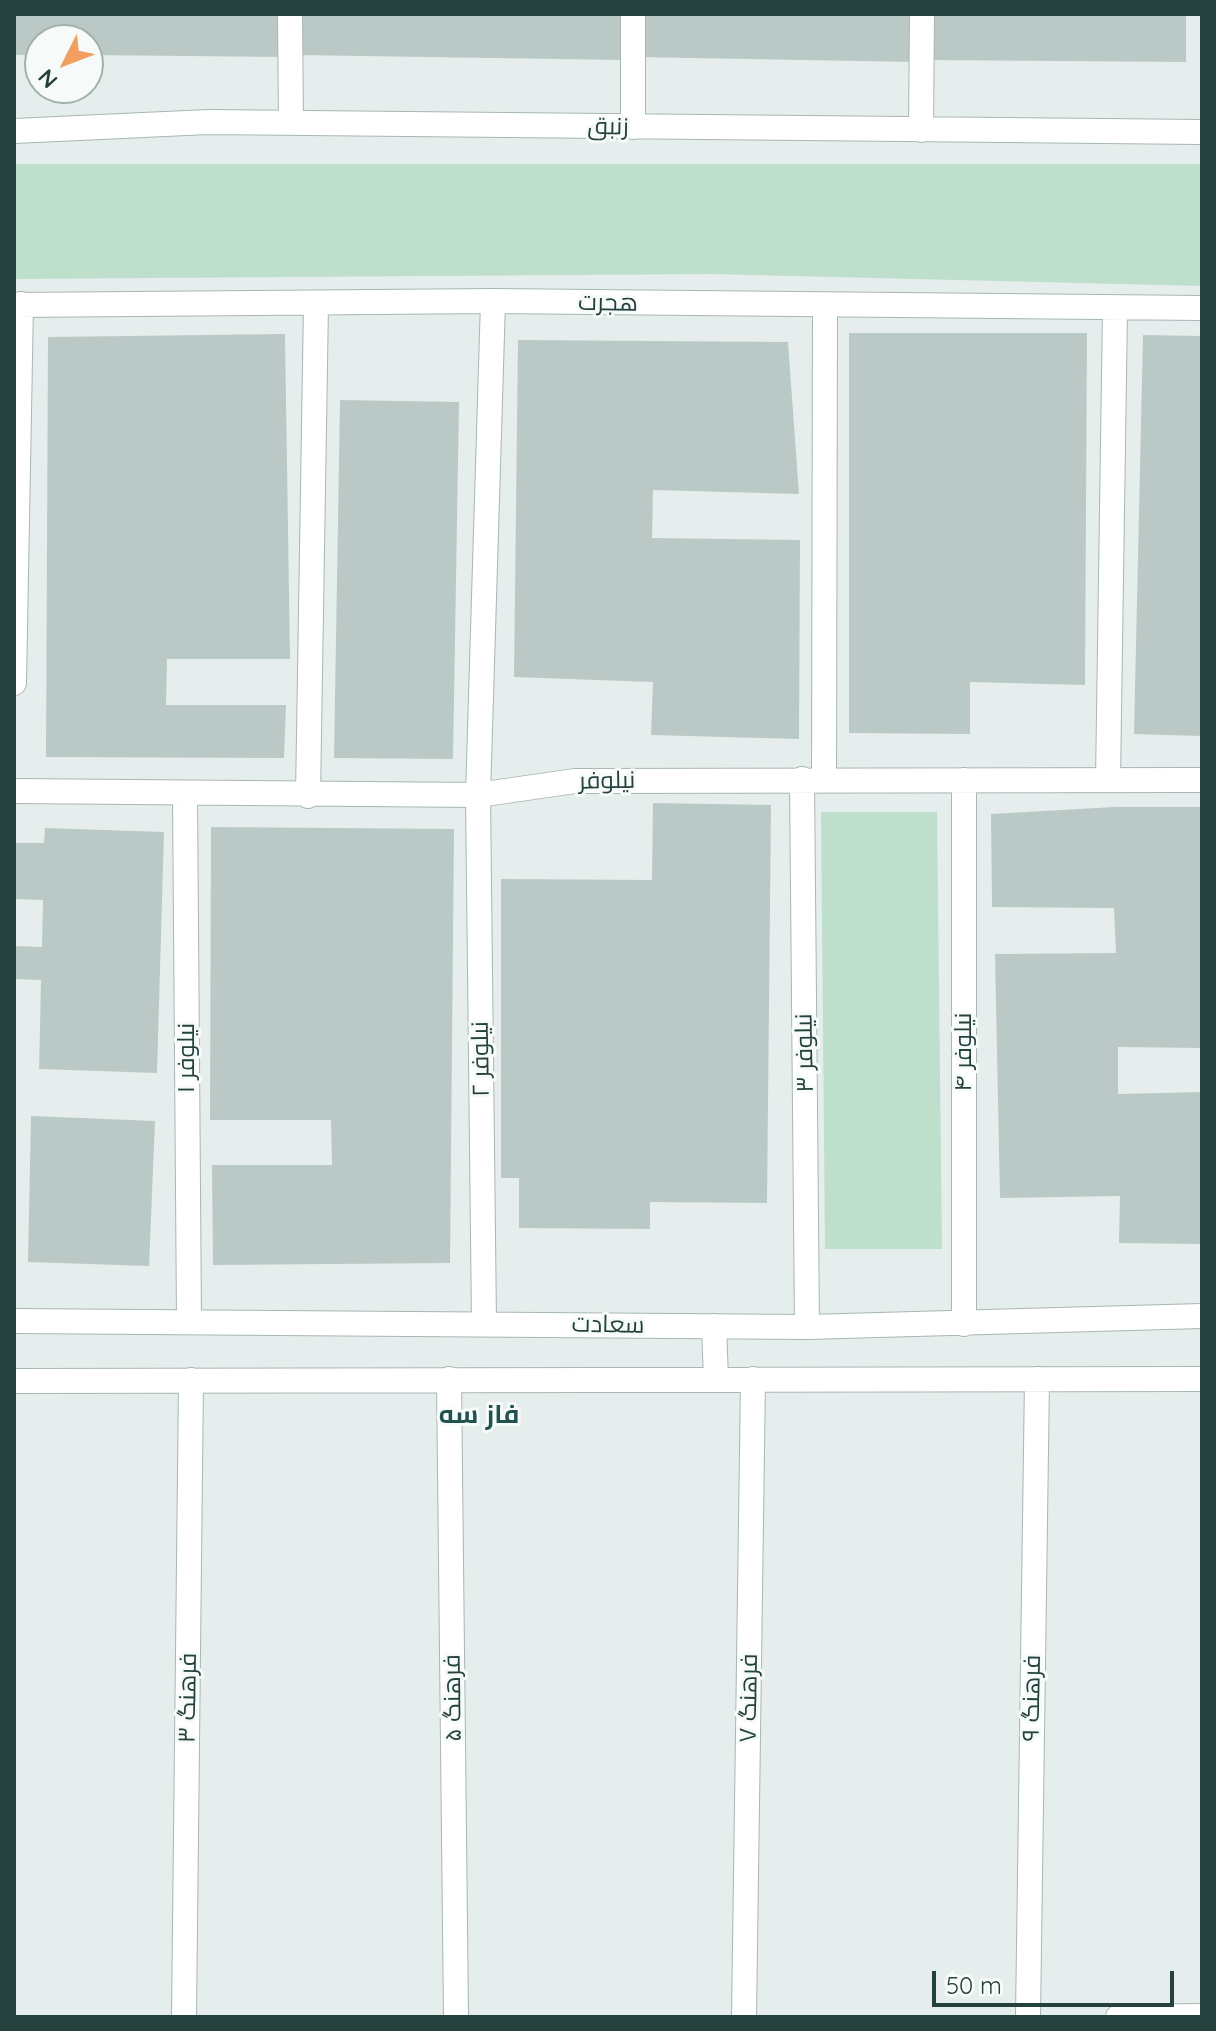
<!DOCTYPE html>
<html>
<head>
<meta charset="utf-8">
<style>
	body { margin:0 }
	#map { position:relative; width:1216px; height:2031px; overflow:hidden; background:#e5eeec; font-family:Quicksand,sans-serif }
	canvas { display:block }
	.frame { position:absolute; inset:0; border:16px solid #24413e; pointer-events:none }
	.north { position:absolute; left:24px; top:24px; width:80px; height:80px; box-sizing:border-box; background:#f6fbf9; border:2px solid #a2b1ae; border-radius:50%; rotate:228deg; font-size:22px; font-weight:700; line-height:32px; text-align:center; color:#24413e }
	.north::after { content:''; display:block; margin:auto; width:28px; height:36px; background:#f19e61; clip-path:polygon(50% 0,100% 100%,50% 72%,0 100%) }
	.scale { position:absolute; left:932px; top:1971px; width:242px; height:36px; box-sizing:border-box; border:4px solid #24413e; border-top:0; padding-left:10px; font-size:24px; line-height:28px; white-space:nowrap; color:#24413e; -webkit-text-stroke:6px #f6fbf9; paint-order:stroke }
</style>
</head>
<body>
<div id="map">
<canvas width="1216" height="2031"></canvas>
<div class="frame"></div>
<div class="north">N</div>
<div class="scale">50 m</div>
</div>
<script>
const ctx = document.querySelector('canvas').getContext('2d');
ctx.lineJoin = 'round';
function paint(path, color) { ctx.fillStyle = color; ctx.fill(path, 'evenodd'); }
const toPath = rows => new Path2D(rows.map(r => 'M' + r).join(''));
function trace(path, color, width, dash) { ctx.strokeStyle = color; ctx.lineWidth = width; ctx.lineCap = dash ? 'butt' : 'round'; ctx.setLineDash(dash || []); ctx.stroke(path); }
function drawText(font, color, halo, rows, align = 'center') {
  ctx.font = font + ' Quicksand,Cairo,sans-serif'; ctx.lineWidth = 6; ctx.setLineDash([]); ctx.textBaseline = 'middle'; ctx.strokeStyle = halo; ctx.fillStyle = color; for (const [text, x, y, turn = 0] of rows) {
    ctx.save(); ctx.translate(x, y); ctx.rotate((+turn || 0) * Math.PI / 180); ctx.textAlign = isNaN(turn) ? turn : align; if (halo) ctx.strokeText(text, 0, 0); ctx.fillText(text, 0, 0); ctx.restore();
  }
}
const green = toPath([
	[14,164,1202,164,1202,286,710,274,14,279],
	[821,812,937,812,942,1249,825,1249]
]);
const building = toPath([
	[14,14,283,14,283,57,88,55,88,40,40,40,40,55,14,55],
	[298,14,623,14,622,60,297,55],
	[637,14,914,14,914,62,636,57],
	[928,14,1186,14,1186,62,927,60],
	[849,333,1087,333,1085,685,970,682,970,734,849,733],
	[285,334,290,659,167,659,166,705,286,705,284,758,46,757,48,337],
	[1143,335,1202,336,1202,736,1134,734],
	[518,340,788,342,799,494,653,490,652,538,800,540,799,739,651,735,653,682,514,677],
	[340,400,459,402,453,759,334,758],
	[653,803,771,805,767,1203,650,1202,650,1229,519,1228,519,1178,501,1178,501,879,652,880],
	[1114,807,1202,807,1202,1048,1118,1047,1118,1094,1202,1092,1202,1244,1119,1243,1120,1196,1000,1198,995,954,1116,953,1114,908,992,907,991,814],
	[211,827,454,829,450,1263,213,1265,212,1165,332,1165,331,1120,210,1120],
	[45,828,164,832,157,1073,39,1069,41,980,14,979,14,946,42,947,43,900,14,899,14,843,44,843],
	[31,1116,155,1121,149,1266,28,1262]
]);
const minor = toPath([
	[290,14,291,123],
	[633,127,633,14],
	[921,130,922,14],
	[14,131,208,122,1202,132],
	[14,305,493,301,1202,308],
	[14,683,21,304],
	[802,779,807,1327],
	[824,779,825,306],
	[964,780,964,1324],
	[1108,780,1115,309],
	[14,791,478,795,575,781,1202,780],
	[185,794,189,1321],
	[308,796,316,304],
	[14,1321,807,1327,1202,1316],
	[484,1323,478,795,493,301],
	[714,1326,716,1379],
	[449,1379,456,2017],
	[14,1381,1202,1379],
	[184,2017,191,1380],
	[744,2017,753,1379],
	[1028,2017,1037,1379],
	[1118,2017,1202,2016]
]);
const streetNames = [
	["زنبق",608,127,1],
	["هجرت",608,303,1],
	["نیلوفر",607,781,-1],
	["نیلوفر ۴",964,1052,-90],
	["نیلوفر ۳",805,1053,-91],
	["نیلوفر ۱",187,1058,-90],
	["نیلوفر ۲",481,1059,-91],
	["سعادت",608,1325,1],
	["فرهنگ ۳",188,1698,-89],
	["فرهنگ ۵",453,1698,-91],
	["فرهنگ ۷",749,1698,-89],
	["فرهنگ ۹",1032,1698,-89]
];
const neighbourhoodNames = [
	["فاز سه",479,1415]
];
paint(green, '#bfdfcd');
paint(building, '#bbc9c6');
trace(minor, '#a7b7b4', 26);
trace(minor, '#fff', 24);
drawText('24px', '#24413e', '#f6fbf9', streetNames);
drawText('bold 26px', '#205350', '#f6fbf9', neighbourhoodNames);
</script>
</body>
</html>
